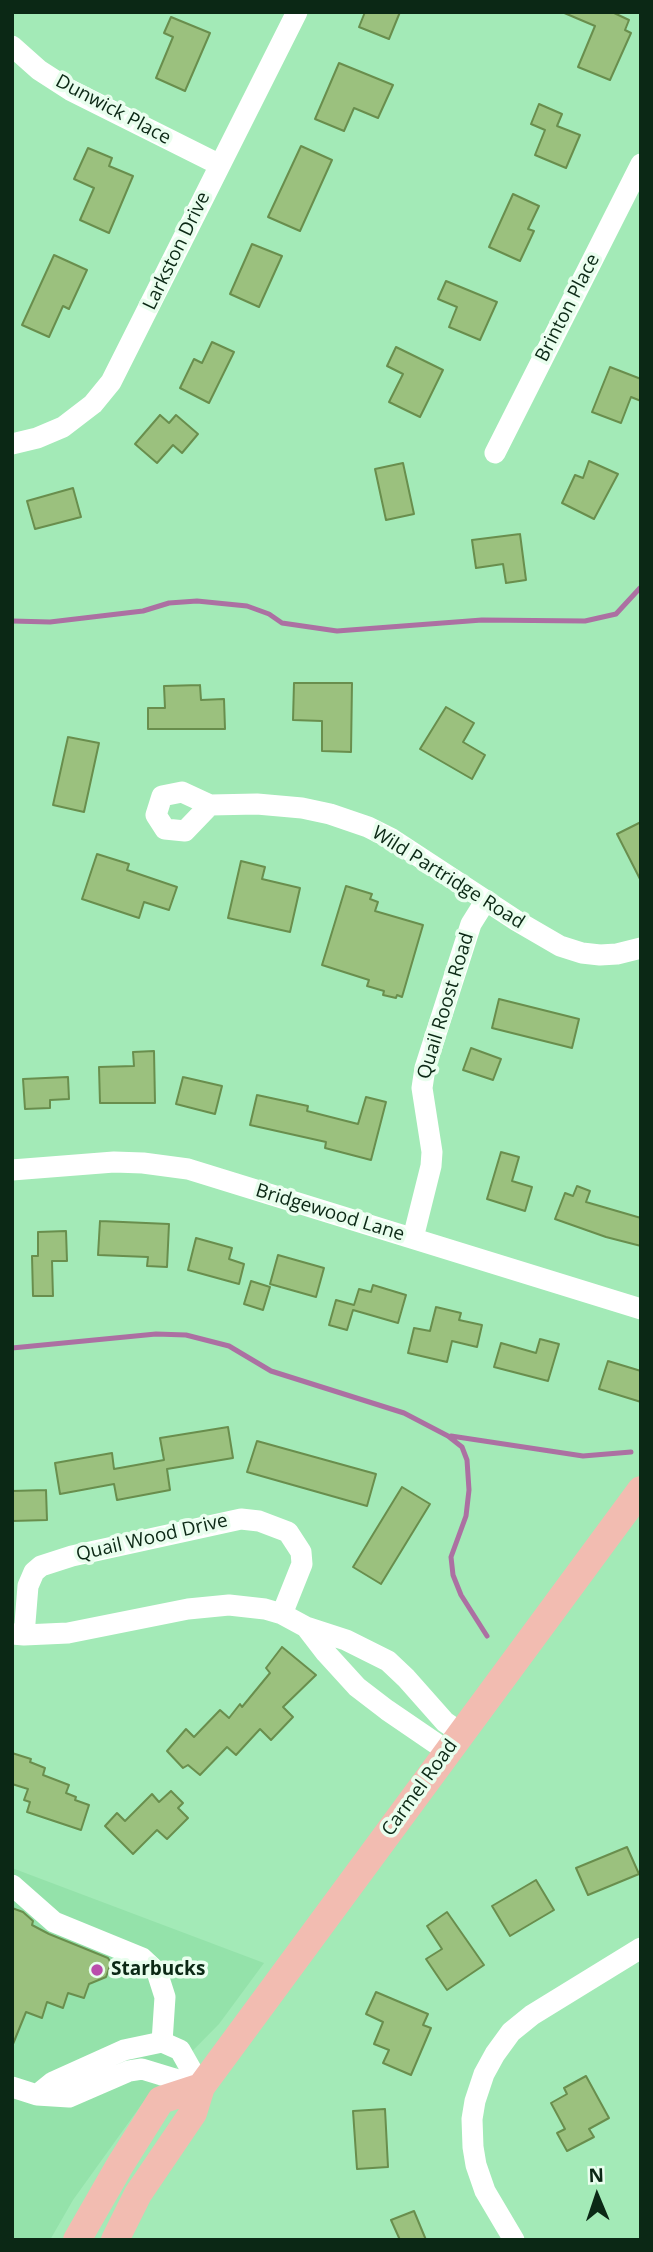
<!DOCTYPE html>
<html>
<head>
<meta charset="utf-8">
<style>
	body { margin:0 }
	#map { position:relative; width:653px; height:2252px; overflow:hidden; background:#a3eab7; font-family:"Open Sans",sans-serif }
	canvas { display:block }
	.frame { position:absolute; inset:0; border:14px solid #0b2815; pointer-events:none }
	.north { position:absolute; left:562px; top:2161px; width:70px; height:70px; -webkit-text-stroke:5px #e9feee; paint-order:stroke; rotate:358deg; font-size:19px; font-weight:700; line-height:28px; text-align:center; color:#0b2815 }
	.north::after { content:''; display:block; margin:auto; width:24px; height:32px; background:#0b2815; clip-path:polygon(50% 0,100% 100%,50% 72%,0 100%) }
</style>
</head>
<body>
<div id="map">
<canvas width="653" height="2252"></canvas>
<div class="frame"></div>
<div class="north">N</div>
</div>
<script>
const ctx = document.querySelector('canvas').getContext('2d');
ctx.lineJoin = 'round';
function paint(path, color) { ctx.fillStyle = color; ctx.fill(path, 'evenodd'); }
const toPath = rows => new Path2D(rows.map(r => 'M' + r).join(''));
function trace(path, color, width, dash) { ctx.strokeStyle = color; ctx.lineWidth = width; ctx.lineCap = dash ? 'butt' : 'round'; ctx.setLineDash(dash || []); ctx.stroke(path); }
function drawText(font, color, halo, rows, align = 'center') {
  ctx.font = font + ' "Open Sans",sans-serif'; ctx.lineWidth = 7; ctx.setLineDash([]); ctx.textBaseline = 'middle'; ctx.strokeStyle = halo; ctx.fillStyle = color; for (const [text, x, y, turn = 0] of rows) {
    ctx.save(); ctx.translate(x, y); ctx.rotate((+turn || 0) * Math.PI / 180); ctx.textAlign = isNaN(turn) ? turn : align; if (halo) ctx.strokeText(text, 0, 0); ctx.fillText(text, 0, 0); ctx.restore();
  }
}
const built = toPath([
	[12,1868,264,1963,219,2024,147,2097,73,2200,50,2240,12,2240]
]);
const stream = toPath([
	[12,621,50,622,143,611,169,603,197,601,247,606,269,614,282,623,337,631,482,620,585,621,616,614,640,588],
	[12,1348,156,1334,186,1335,229,1346,271,1371,404,1413,448,1436,462,1447,467,1460,469,1490,466,1516,451,1557,453,1575,461,1595,487,1636],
	[451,1436,583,1456,631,1452]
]);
const building = toPath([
	[365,12,400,12,389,39,359,27,365,12],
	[562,12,612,12,629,20,625,30,631,33,610,80,578,67,595,26,562,12],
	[171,17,210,33,185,91,156,78,173,37,164,33,171,17],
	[339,63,393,85,378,118,354,108,344,131,315,119,339,63],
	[539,104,562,114,557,126,580,135,566,168,535,155,545,130,531,124,539,104],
	[301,146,332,160,300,231,268,217,301,146],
	[88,148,112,158,109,166,133,176,109,233,80,220,94,188,74,179,88,148],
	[513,194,539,206,528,229,534,231,520,261,489,247,513,194],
	[252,244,282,256,259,307,230,294,252,244],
	[54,255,87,270,69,309,63,306,49,337,22,325,54,255],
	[446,281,497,302,480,340,449,327,457,307,438,299,446,281],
	[212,342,234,352,209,403,180,388,194,359,202,363,212,342],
	[396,347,443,370,420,417,389,402,403,374,387,366,396,347],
	[610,367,641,379,641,401,631,397,621,423,592,412,610,367],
	[160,415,169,423,176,415,198,434,182,453,173,445,157,463,135,444,160,415],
	[589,461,618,474,594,519,562,503,575,475,583,478,589,461],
	[403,463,414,514,386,520,375,469,403,463],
	[73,488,81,517,35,529,27,501,73,488],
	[520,534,526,580,506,583,503,564,476,568,472,540,520,534],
	[294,683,352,683,351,752,322,751,322,721,293,720,294,683],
	[200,685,201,700,224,699,225,729,148,729,148,708,165,708,164,686,200,685],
	[446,707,474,723,463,742,485,755,472,779,420,749,446,707],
	[68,737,99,743,84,812,53,805,68,737],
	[641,822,641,881,617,834,641,822],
	[97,854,129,864,127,870,177,887,169,910,144,902,139,918,82,899,97,854],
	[241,861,265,867,262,879,300,888,290,932,228,918,241,861],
	[346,886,372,894,370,899,378,902,375,911,423,925,402,997,397,995,396,998,383,995,384,991,367,986,369,980,322,965,346,886],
	[499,999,579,1019,572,1048,492,1028,499,999],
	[471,1048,501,1059,493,1080,463,1070,471,1048],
	[154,1051,155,1103,100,1103,99,1067,134,1066,133,1052,154,1051],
	[68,1077,69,1099,50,1100,50,1108,25,1109,23,1079,68,1077],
	[183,1077,222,1086,215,1114,176,1104,183,1077],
	[257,1095,308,1106,307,1111,358,1124,366,1097,386,1102,371,1160,325,1148,326,1142,250,1125,257,1095],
	[501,1152,519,1157,512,1181,532,1187,525,1211,487,1199,501,1152],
	[577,1186,590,1191,586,1202,641,1218,641,1246,606,1237,555,1219,565,1193,573,1196,577,1186],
	[100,1221,169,1224,167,1267,147,1266,148,1257,98,1255,100,1221],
	[66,1231,67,1261,52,1261,53,1296,33,1296,32,1256,38,1256,38,1232,66,1231],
	[196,1238,232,1248,229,1259,244,1264,239,1284,188,1270,196,1238],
	[278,1255,324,1268,316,1297,270,1284,278,1255],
	[251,1281,270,1287,263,1310,244,1304,251,1281],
	[373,1285,406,1295,398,1323,353,1310,347,1330,329,1325,336,1300,354,1305,359,1289,371,1292,373,1285],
	[436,1307,461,1313,459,1320,482,1325,477,1347,452,1341,447,1362,408,1353,414,1328,430,1331,436,1307],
	[540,1339,559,1344,548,1381,494,1367,501,1343,536,1353,540,1339],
	[608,1361,641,1371,641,1402,599,1389,608,1361],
	[228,1427,233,1458,167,1469,170,1490,117,1500,114,1484,60,1494,55,1463,112,1453,114,1469,164,1460,160,1438,228,1427],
	[257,1441,376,1474,367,1506,247,1472,257,1441],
	[402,1487,430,1504,381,1584,353,1567,402,1487],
	[46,1490,47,1520,12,1521,12,1491,46,1490],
	[282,1647,316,1675,283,1707,293,1717,271,1740,260,1729,236,1755,227,1747,200,1775,188,1765,183,1768,167,1751,186,1729,194,1737,220,1710,229,1718,240,1704,242,1707,270,1673,266,1668,282,1647],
	[12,1753,31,1759,30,1762,45,1768,43,1775,69,1785,66,1793,76,1797,75,1800,89,1805,81,1830,27,1812,30,1802,24,1800,28,1789,12,1784,12,1753],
	[171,1791,183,1803,178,1808,188,1818,167,1839,157,1830,133,1854,105,1826,117,1813,125,1821,152,1794,159,1802,171,1791],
	[627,1847,639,1874,588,1895,576,1868,627,1847],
	[536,1880,554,1910,510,1936,492,1906,536,1880],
	[12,1908,23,1912,33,1921,32,1925,49,1934,108,1958,111,1963,106,1977,89,1984,84,1998,68,1993,63,2008,47,2002,42,2018,26,2012,13,2044,12,1908],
	[447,1912,484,1965,447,1990,426,1959,442,1949,427,1926,447,1912],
	[376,1992,428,2014,423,2025,431,2028,411,2075,383,2063,389,2050,374,2044,383,2022,366,2014,376,1992],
	[586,2076,609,2118,589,2129,594,2137,567,2151,557,2133,565,2129,551,2103,567,2094,564,2088,586,2076],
	[385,2109,388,2167,357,2169,353,2111,385,2109],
	[414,2211,426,2240,400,2240,391,2220,414,2211]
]);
const minor = toPath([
	[12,46,39,70,70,90,220,165],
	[12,444,37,438,63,427,93,404,111,382,297,12],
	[495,453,641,164],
	[210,805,185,831,165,829,156,815,162,796,182,792,210,805,257,804,302,808,330,814,368,827,392,839,517,921,560,946,582,953,600,955,617,954,641,948],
	[12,1170,114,1162,143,1163,188,1169,641,1309],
	[413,1238,431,1166,432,1152,422,1088,425,1068,471,924,486,900],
	[306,1627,326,1653,357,1687,387,1710,447,1751],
	[12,1634,24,1635,68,1633,188,1609,229,1605,265,1609,282,1614,306,1627,346,1640,388,1661,406,1678,445,1722,461,1733],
	[24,1635,28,1586,34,1572,41,1566,72,1556,241,1519,259,1521,288,1532,301,1552,302,1564,282,1614],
	[12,1885,54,1922,142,1958,157,1972,165,1997,162,2042],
	[12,2087,37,2095,69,2097,129,2071,142,2069,201,2087],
	[37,2095,53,2082,124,2050,162,2042,180,2050,201,2087],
	[514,2240,485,2191,476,2165,473,2147,472,2119,475,2101,484,2074,495,2054,511,2032,532,2015,641,1948]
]);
const major = toPath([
	[77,2240,120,2165,161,2100,201,2087],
	[115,2240,138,2194,193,2113,201,2087,641,1490]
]);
const markers = [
	[97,1970,7,"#ba4dac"]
];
const streetNames = [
	["Dunwick Place",113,110,28],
	["Larkston Drive",177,251,-64],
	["Brinton Place",568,308,-63],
	["Wild Partridge Road",448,878,32],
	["Quail Roost Road",446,1006,-73],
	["Bridgewood Lane",330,1213,17],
	["Quail Wood Drive",152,1538,-13],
	["Carmel Road",420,1788,-54]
];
const poiNames = [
	["Starbucks",111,1970]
];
paint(built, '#94e2aa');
trace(stream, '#ac70a2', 5);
paint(building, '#9bc17e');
trace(building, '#698e4d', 2);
trace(minor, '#fff', 21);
trace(major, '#f2bcb1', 28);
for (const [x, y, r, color] of markers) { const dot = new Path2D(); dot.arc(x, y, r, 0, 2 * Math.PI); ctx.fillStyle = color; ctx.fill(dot); trace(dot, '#e9feee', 2.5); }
drawText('19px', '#0b2815', '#e9feee', streetNames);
drawText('bold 19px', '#0b2815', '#e9feee', poiNames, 'left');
</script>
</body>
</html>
